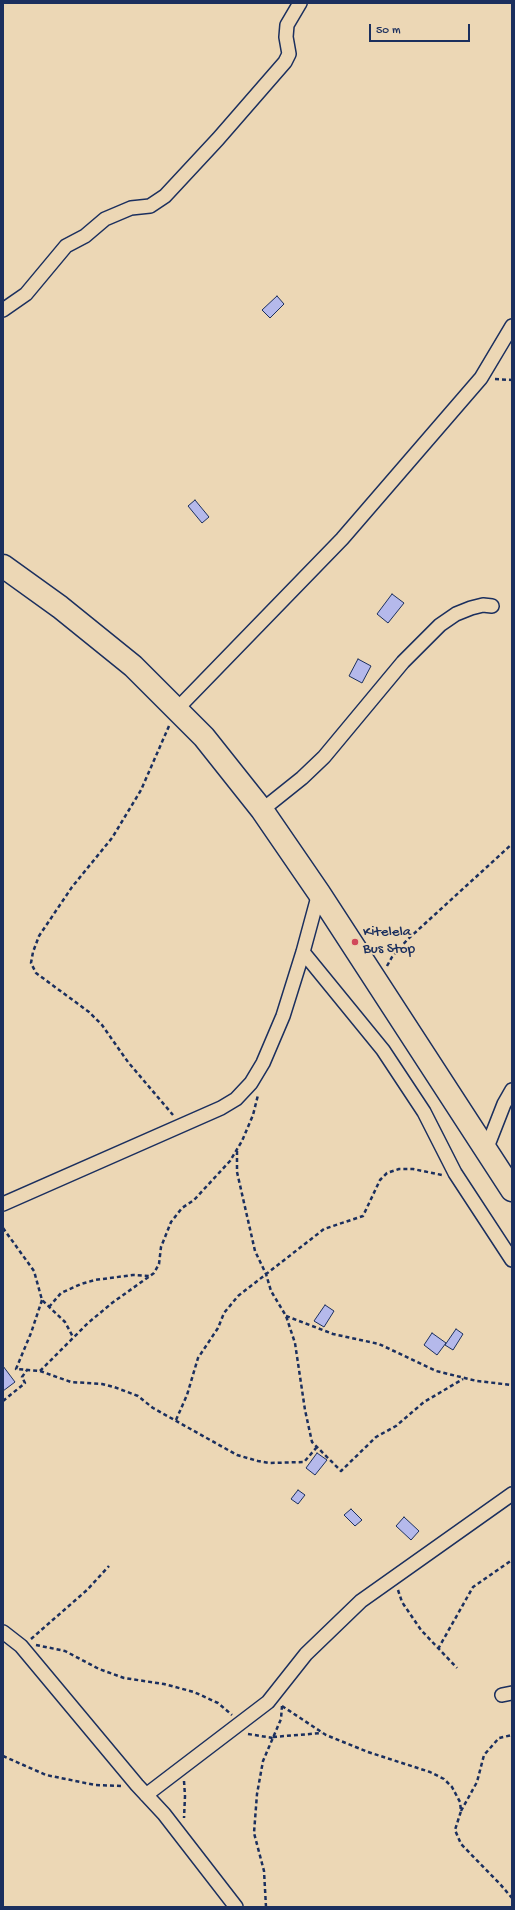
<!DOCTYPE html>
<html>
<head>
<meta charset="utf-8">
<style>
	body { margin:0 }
	#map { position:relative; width:515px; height:1910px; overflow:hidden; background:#ecd7b5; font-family:"Gochi Hand",sans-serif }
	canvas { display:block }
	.frame { position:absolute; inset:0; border:4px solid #1b2f5e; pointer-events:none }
	.scale { position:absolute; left:369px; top:24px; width:101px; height:18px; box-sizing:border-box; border:2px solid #1b2f5e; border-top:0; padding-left:5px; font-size:12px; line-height:14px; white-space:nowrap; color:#1b2f5e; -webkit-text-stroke:3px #ecd7b5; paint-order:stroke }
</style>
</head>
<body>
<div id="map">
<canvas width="515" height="1910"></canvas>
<div class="frame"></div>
<div class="scale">50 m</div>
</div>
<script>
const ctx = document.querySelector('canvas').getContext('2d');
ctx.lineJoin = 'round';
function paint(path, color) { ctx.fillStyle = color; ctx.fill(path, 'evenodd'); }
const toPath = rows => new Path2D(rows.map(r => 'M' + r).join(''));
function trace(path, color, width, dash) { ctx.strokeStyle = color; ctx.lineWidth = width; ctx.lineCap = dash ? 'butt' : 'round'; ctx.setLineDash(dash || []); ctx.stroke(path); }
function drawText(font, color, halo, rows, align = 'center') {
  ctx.font = font + ' "Gochi Hand",sans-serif'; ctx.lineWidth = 4; ctx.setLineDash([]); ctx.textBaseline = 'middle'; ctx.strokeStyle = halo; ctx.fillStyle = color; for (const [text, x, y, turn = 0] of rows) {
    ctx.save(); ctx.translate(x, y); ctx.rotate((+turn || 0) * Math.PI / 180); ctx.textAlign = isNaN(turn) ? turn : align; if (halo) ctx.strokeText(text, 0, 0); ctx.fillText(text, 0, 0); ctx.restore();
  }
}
const building = toPath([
	[277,296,284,304,270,318,262,310,277,296],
	[195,500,209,517,202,523,188,506,195,500],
	[392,594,404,603,388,623,377,614,392,594],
	[358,659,371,666,362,683,349,676,358,659],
	[325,1305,334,1311,324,1327,314,1321,325,1305],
	[456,1329,463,1334,453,1350,445,1345,456,1329],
	[432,1333,446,1343,437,1355,424,1345,432,1333],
	[3,1366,15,1382,3,1391,3,1366],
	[317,1453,327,1460,315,1475,306,1468,317,1453],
	[298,1490,305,1495,298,1504,291,1499,298,1490],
	[351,1509,362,1520,355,1526,344,1515,351,1509],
	[404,1517,419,1531,411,1540,396,1526,404,1517]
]);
const path = toPath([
	[495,379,512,380],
	[169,726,141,790,112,838,72,887,39,936,33,952,31,963,36,973,89,1012,102,1025,128,1062,173,1115],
	[387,966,392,957,407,940,512,844],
	[237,1151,237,1172,255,1251,266,1274,271,1291,286,1316,295,1343,305,1410,312,1442,341,1471,376,1437,396,1426,424,1402,463,1379],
	[3,1228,34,1271,42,1300,65,1322,73,1337],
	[42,1300,31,1333,16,1369,40,1371,71,1382,102,1384,114,1387,138,1396,153,1408,237,1455,258,1461,269,1463,304,1462,317,1447],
	[49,1307,61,1293,81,1284,95,1280,133,1275,150,1276],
	[286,1316,333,1334,379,1344,436,1371,477,1381,512,1385],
	[40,1371,88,1323,112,1303,154,1273,159,1264,161,1247,171,1222,182,1208,194,1200,230,1161,242,1141,253,1115,258,1095],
	[3,1401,25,1383,22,1377,27,1370],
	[176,1420,187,1395,198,1358,218,1328,224,1313,238,1296,324,1229,363,1216,380,1180,387,1173,399,1169,413,1169,442,1175],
	[398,1590,402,1602,421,1630,457,1668],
	[31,1639,87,1590,109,1566],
	[36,1645,65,1651,99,1669,124,1678,164,1684,194,1692,218,1703,232,1715],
	[438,1649,473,1587,512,1560],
	[282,1706,326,1735,368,1752,430,1772,444,1779,452,1787,460,1802,461,1811,455,1830,461,1844,500,1884,512,1898],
	[248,1734,273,1738],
	[273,1737,322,1733],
	[3,1756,46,1775,95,1785,121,1786],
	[184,1781,185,1796,184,1818],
	[461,1811,477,1782,484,1755,499,1738,512,1735],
	[266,1907,264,1871,254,1833,257,1794,263,1761,281,1719,282,1706]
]);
const street = toPath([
	[3,310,26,294,66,246,85,236,105,219,131,208,150,206,165,196,218,139,285,62,289,54,286,37,287,25,300,3],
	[177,709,342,539,481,378,512,326],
	[262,810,302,778,324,757,403,662,440,625,456,614,471,608,483,605,492,606],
	[303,952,383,1050,424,1112,455,1173,512,1260],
	[486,1150,504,1104,512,1090],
	[3,1204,221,1108,236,1099,251,1083,263,1063,283,1016,303,952,319,893],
	[3,1632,21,1646,137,1785,164,1814,236,1907],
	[502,1695,512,1693],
	[146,1795,268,1702,306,1654,361,1601,512,1494]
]);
const highway = toPath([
	[3,566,60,607,133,666,204,737,262,810,319,893,512,1190]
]);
const markers = [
	[355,942,4,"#d1495b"]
];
const poiNames = [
	["Kitelela",363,933],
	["Bus Stop",363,950]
];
paint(building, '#b5b9eb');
trace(building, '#1b2f5e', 1);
trace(street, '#1b2f5e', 16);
trace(highway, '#1b2f5e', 25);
trace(path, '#1b2f5e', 2.5, [4, 3]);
trace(street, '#ecd7b5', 13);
trace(highway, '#ecd7b5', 22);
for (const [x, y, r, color] of markers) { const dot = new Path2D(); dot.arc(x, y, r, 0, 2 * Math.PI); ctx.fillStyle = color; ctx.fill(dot); trace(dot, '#ecd7b5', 1.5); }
drawText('15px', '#1b2f5e', '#ecd7b5', poiNames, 'left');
</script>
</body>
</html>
